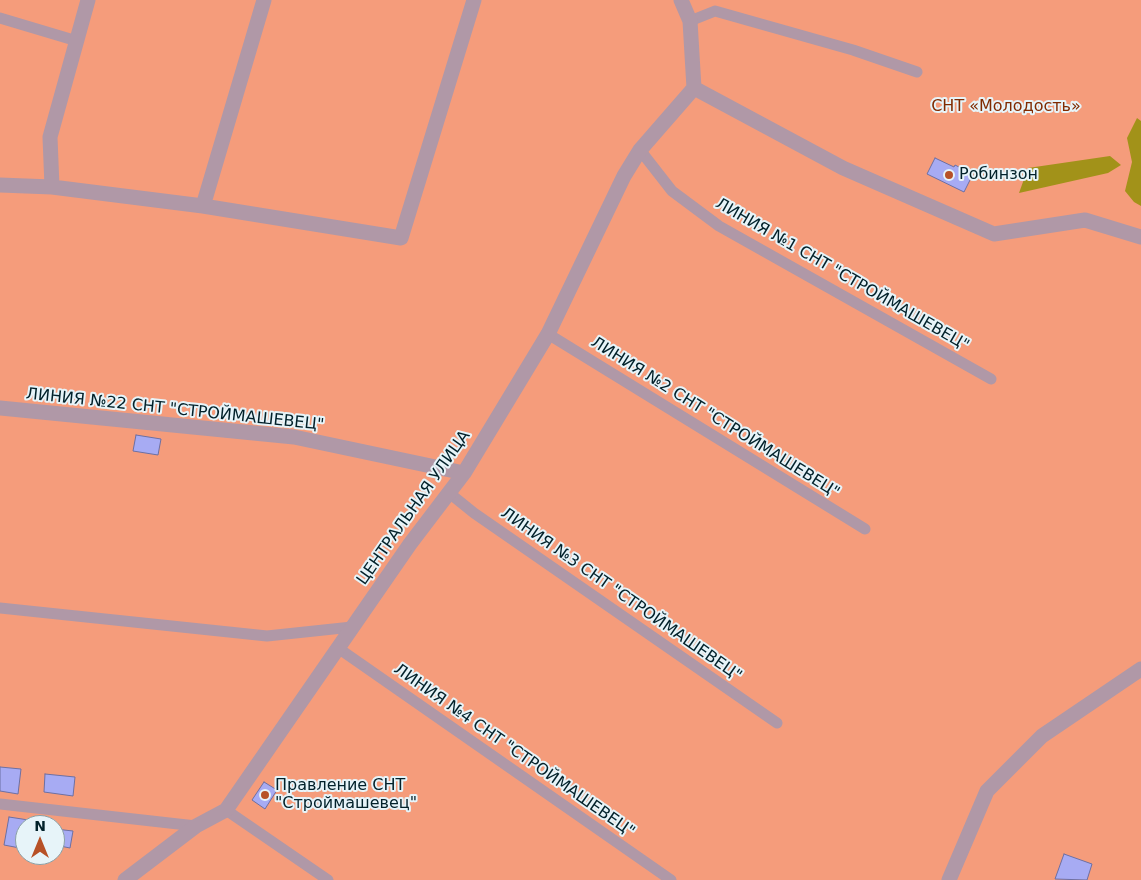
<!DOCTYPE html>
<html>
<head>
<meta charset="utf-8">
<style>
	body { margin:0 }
	#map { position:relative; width:1141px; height:880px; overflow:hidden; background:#c2ecfb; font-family:"DejaVu Sans",sans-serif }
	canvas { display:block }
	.north { position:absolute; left:15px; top:815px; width:50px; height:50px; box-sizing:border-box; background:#e7f4f9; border:1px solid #8ba0a6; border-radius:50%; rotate:0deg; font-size:14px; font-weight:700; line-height:20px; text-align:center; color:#02212a }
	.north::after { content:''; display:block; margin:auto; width:18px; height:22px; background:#b75127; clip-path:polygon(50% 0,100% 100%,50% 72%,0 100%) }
</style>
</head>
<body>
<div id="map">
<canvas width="1141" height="880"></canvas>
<div class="north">N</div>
</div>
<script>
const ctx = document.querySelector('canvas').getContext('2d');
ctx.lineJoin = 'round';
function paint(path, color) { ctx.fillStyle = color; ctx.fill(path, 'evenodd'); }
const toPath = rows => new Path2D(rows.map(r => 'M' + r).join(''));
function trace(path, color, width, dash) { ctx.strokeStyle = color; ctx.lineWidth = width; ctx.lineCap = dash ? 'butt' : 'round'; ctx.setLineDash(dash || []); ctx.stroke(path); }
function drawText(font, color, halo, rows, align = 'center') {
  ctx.font = font + ' "DejaVu Sans",sans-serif'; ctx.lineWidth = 4; ctx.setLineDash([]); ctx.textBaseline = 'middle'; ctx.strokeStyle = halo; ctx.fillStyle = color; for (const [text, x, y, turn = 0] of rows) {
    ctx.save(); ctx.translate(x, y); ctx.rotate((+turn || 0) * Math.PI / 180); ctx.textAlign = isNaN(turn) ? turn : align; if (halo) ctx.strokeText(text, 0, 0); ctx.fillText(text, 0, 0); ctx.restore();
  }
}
const green = toPath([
	[0,0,1141,0,1141,880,0,880],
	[25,825,55,825,55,855,25,855]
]);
const water = toPath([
	[1137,118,1141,121,1141,206,1134,202,1125,191,1132,162,1127,138],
	[1110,156,1121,165,1108,173,1019,193,1028,168]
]);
const building = toPath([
	[935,158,954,167,955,165,973,174,964,192,927,174,935,158],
	[136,435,161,439,158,455,133,451,136,435],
	[0,767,21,769,18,794,0,791,0,767],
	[45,774,75,777,73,796,44,792,45,774],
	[264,782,277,790,265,809,252,800,264,782],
	[9,817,35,821,34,825,25,825,25,849,4,845,9,817],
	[55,829,73,831,70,848,55,845,55,829],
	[1064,854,1092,864,1087,880,1055,879,1064,854]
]);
const lane = toPath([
	[0,18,77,41],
	[690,21,715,11,853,50,917,72],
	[640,150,672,191,719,226,991,379],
	[548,334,865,529],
	[448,492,474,513,777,723],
	[0,608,267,636,352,627],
	[338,648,671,880],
	[0,804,196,826],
	[226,810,328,880]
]);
const street = toPath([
	[681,0,690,21,694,88],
	[694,88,843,168,994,234,1085,220,1141,237],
	[0,185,52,187,203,206,401,238,474,0],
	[52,187,50,137,88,0],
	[203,206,264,0],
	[0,408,294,437,464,473],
	[125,880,196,826,226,810,410,544,464,473,548,334,624,176,640,150,694,88],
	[949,880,987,791,1042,736,1141,669]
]);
const markers = [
	[949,175,5,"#b75127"],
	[265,795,5,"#b75127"]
];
const parkNames = [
	["СНТ «Молодость»",1006,107]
];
const poiNames = [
	["Робинзон",959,175],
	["Правление СНТ",275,786],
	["\"Строймашевец\"",275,804]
];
const streetNames = [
	["ЛИНИЯ №1 СНТ \"СТРОЙМАШЕВЕЦ\"",842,275,30],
	["ЛИНИЯ №22 СНТ \"СТРОЙМАШЕВЕЦ\"",175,410,6],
	["ЛИНИЯ №2 СНТ \"СТРОЙМАШЕВЕЦ\"",715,418,32],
	["ЦЕНТРАЛЬНАЯ УЛИЦА",414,508,-55],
	["ЛИНИЯ №3 СНТ \"СТРОЙМАШЕВЕЦ\"",621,595,35],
	["ЛИНИЯ №4 СНТ \"СТРОЙМАШЕВЕЦ\"",514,751,35]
];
paint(green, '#f59c7b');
paint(water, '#a29219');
paint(building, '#a7abf3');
trace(building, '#6d70a3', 1);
trace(lane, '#b098a7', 11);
trace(street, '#b098a7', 15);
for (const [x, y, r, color] of markers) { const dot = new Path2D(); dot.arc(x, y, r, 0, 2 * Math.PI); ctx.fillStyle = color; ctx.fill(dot); trace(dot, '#e7f4f9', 2); }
drawText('16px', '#802a00', '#e7f4f9', parkNames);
drawText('16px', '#02212a', '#e7f4f9', poiNames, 'left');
drawText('16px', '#02212a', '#e7f4f9', streetNames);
</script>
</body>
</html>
